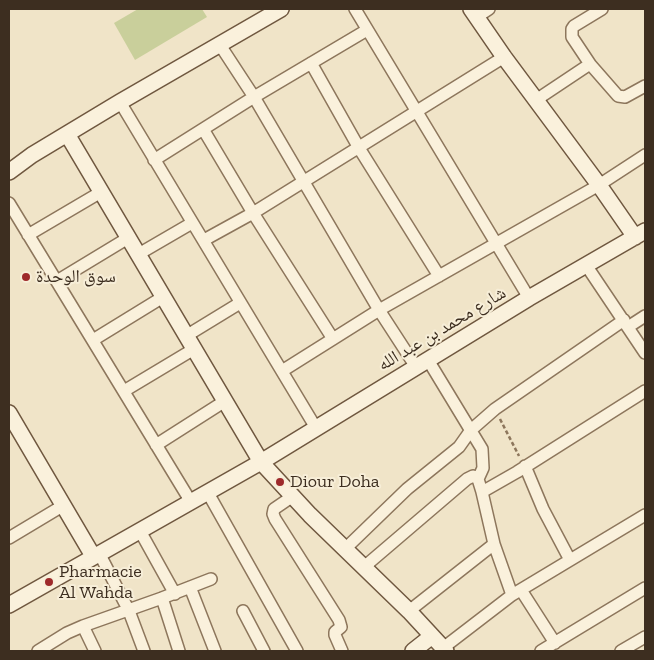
<!DOCTYPE html>
<html>
<head>
<meta charset="utf-8">
<style>
	body { margin:0 }
	#map { position:relative; width:654px; height:660px; overflow:hidden; background:#f0e4c8; font-family:"Zilla Slab",serif }
	canvas { display:block }
	.frame { position:absolute; inset:0; border:10px solid #3d2e20; pointer-events:none }
</style>
</head>
<body>
<div id="map">
<canvas width="654" height="660"></canvas>
<div class="frame"></div>
</div>
<script>
const ctx = document.querySelector('canvas').getContext('2d');
ctx.lineJoin = 'round';
function paint(path, color) { ctx.fillStyle = color; ctx.fill(path, 'evenodd'); }
const toPath = rows => new Path2D(rows.map(r => 'M' + r).join(''));
function trace(path, color, width, dash) { ctx.strokeStyle = color; ctx.lineWidth = width; ctx.lineCap = dash ? 'butt' : 'round'; ctx.setLineDash(dash || []); ctx.stroke(path); }
function drawText(font, color, halo, rows, align = 'center') {
  ctx.font = font + ' "Zilla Slab","Noto Naskh Arabic",serif'; ctx.lineWidth = 4; ctx.setLineDash([]); ctx.textBaseline = 'middle'; ctx.strokeStyle = halo; ctx.fillStyle = color; for (const [text, x, y, turn = 0] of rows) {
    ctx.save(); ctx.translate(x, y); ctx.rotate((+turn || 0) * Math.PI / 180); ctx.textAlign = isNaN(turn) ? turn : align; if (halo) ctx.strokeText(text, 0, 0); ctx.fillText(text, 0, 0); ctx.restore();
  }
}
const green = toPath([
	[138,9,202,9,207,17,135,60,114,23]
]);
const path = toPath([
	[500,419,519,456]
]);
const street = toPath([
	[355,9,529,298],
	[602,9,574,26,572,29,572,37,590,64,618,96,625,97,645,86],
	[477,17,489,9],
	[220,45,254,97,379,310,416,367],
	[311,63,359,148,439,276],
	[536,100,590,64],
	[120,102,316,428],
	[203,129,253,213,333,339],
	[154,160,254,97,367,30],
	[9,203,191,502],
	[28,235,101,192],
	[204,240,253,213,504,57],
	[137,255,192,223],
	[586,265,645,353],
	[57,281,128,238],
	[628,327,645,316],
	[186,336,240,303],
	[93,340,163,297],
	[428,360,482,449,483,468,478,479],
	[282,371,379,310,599,185,645,155],
	[124,391,194,349],
	[156,445,225,401],
	[525,466,543,509,570,560],
	[482,492,517,472,645,391],
	[208,493,297,651],
	[293,496,274,509,273,514,275,519,339,620,341,627,335,632,335,635,342,651],
	[140,531,175,594],
	[9,538,64,505],
	[345,549,407,489,459,447,471,430,495,409,624,320],
	[99,553,129,611,144,651],
	[364,567,467,479,473,476,478,479,482,492,494,544,512,595],
	[190,587,215,651],
	[521,590,555,643],
	[162,598,179,651],
	[243,611,264,651],
	[409,611,494,544],
	[83,626,95,651],
	[443,648,512,595,645,515],
	[38,651,67,633,83,626,162,598,211,579],
	[541,651,645,588],
	[621,651,645,637]
]);
const secondary = toPath([
	[471,9,504,57,599,185,635,237],
	[67,134,261,462,310,515,409,611,446,651],
	[9,172,32,155,120,102,281,9],
	[9,413,93,556],
	[9,605,261,462,529,298,645,231],
	[413,651,432,636]
]);
const markers = [
	[26,277,5,"#9e2a2b"],
	[280,482,5,"#9e2a2b"],
	[49,582,5,"#9e2a2b"]
];
const poiNames = [
	["سوق الوحدة",36,277],
	["Diour Doha",290,482],
	["Pharmacie",59,572],
	["Al Wahda",59,593]
];
const streetNames = [
	["شارع محمد بن عبد الله",442,329,-31]
];
paint(green, '#c9cf9b');
trace(street, '#8d765c', 14);
trace(secondary, '#6f573f', 18);
trace(path, '#8d765c', 2.5, [4, 2.5]);
trace(street, '#faf1dc', 11);
trace(secondary, '#faf1dc', 15);
for (const [x, y, r, color] of markers) { const dot = new Path2D(); dot.arc(x, y, r, 0, 2 * Math.PI); ctx.fillStyle = color; ctx.fill(dot); trace(dot, '#f7eed8', 2); }
drawText('18px', '#3d2e20', '#f7eed8', poiNames, 'left');
drawText('18px', '#3d2e20', '#f7eed8', streetNames);
</script>
</body>
</html>
